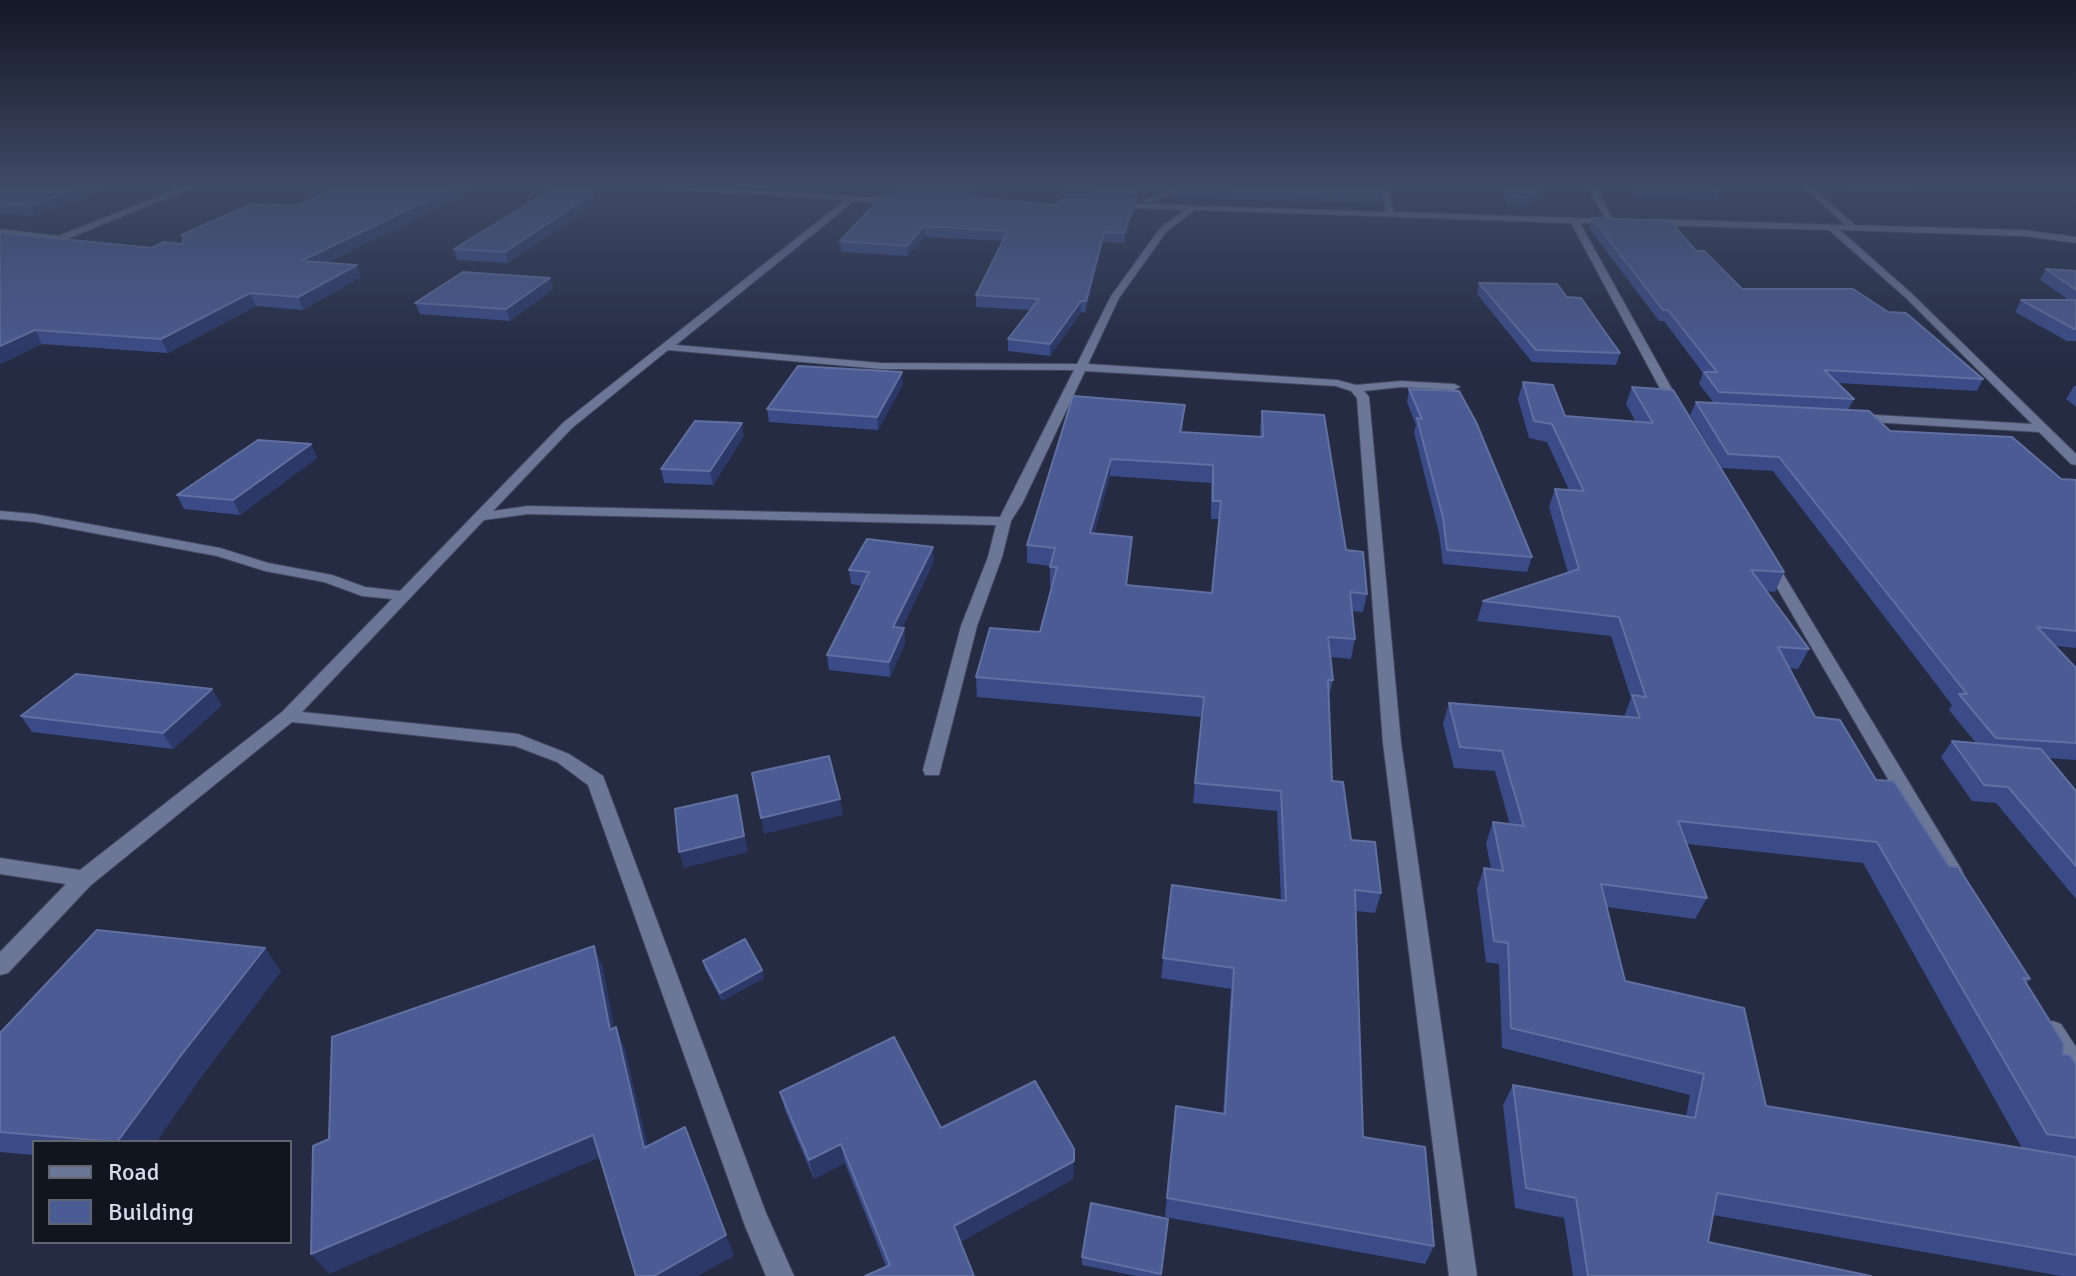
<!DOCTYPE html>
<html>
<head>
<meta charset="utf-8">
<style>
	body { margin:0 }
	#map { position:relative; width:2076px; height:1276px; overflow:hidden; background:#242b43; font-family:Signika,sans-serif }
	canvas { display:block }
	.legend { position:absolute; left:32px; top:1140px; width:260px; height:104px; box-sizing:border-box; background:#11151f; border:2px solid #606571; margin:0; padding:10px 14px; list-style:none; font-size:24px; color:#d6dcec }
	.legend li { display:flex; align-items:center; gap:16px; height:40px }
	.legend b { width:40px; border:2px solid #606571 }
</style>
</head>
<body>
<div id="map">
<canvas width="2076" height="1276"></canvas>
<ul class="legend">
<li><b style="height:10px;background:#6c7696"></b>Road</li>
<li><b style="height:22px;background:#4b5b93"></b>Building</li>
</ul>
</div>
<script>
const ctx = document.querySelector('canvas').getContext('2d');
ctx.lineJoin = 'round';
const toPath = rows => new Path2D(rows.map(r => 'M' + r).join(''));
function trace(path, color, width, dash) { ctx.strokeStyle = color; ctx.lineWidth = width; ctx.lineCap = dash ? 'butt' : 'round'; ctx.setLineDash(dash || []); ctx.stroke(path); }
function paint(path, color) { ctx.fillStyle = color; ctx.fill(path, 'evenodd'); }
const minor = toPath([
	[185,186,197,186,62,241,0,235,0,229,58,236,185,186],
	[621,186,673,186,902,199,899,203,854,201,676,345,881,363,1077,364,1111,296,1161,227,1185,210,1111,207,1114,203,1386,212,1379,186,1387,186,1394,212,1605,219,1587,186,1595,186,1601,193,1614,224,1580,223,1683,409,1681,412,1673,412,1671,409,1571,223,1195,210,1167,231,1119,298,1088,364,1337,380,1356,385,1401,381,1454,384,1460,387,1454,390,1401,387,1364,391,1369,397,1401,743,1477,1276,1449,1276,1383,743,1357,398,1351,391,1336,386,1085,371,1023,502,1011,521,1002,557,977,626,939,775,925,775,923,770,961,626,988,557,996,525,528,514,484,520,302,712,518,734,569,754,603,776,766,1213,794,1276,766,1276,745,1226,588,785,557,762,515,746,292,722,91,885,8,973,0,975,0,952,66,884,0,874,0,858,80,870,282,712,392,599,362,596,324,582,265,571,217,556,34,522,0,519,0,511,34,514,220,548,268,563,332,575,365,587,400,591,564,422,845,200,621,186],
	[668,350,881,369,1074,370,1000,517,528,506,493,511,572,428,668,350],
	[1169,186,1177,186,1172,195,1147,203,1143,201,1166,191,1169,186],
	[1802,186,1811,186,1855,225,2024,230,2076,237,2076,243,2024,236,1840,230,1911,293,2076,454,2076,465,2071,464,2039,432,1854,421,1854,415,1858,414,2032,424,1905,297,1829,230,1650,225,1646,222,1650,219,1845,225,1802,186],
	[1769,558,1776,562,1960,867,1963,873,1960,879,1953,881,1946,879,1762,562,1769,558],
	[2053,1021,2061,1024,2076,1047,2076,1079,2068,1076,2041,1031,2045,1024,2053,1021]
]);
const wall = toPath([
	[0,186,115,186,35,216,0,214],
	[892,186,983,186,974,197,893,196],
	[1066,186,1166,186,1164,189,1139,195,1137,200,1064,199],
	[1499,186,1545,186,1543,195,1527,206,1508,205],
	[1627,186,1716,186,1721,190,1717,199,1637,197],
	[1838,186,1911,186,1908,193,1844,190],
	[479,188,327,263,361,277,303,310,256,306,168,353,42,344,0,364,0,233,152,248,182,244,183,240,181,235,296,206],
	[1175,188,1381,195,1380,204,1174,197],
	[593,193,596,203,508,263,457,260,454,249],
	[883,196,1058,205,1134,210,1124,243,1103,242,1085,313,1081,312,1050,356,1008,351,1008,339,1031,310,976,307,976,295,1003,241,925,237,908,256,841,252,840,241],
	[1592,218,1696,251,1742,289,1983,379,1977,391,1838,383,1854,399,1848,410,1890,431,2061,479,2076,480,2076,648,2055,646,2076,668,2076,760,2049,758,2076,791,2076,899,1996,803,1972,801,1941,757,1952,741,1976,743,1949,710,1952,705,1773,471,1722,468,1690,415,1696,402,1714,403,1699,384,1703,373,1664,321,1659,321,1589,228],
	[2046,269,2076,271,2076,341,2067,341,2015,312,2021,300,2069,300,2040,280],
	[550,278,553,289,510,321,420,314,415,303],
	[1479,283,1567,297,1620,353,1616,365,1532,362,1477,294],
	[1523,382,1565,416,1636,422,1626,404,1632,387,1784,572,1775,592,1766,591,1809,649,1798,669,1789,668,1815,717,1876,780,1949,866,2030,979,2026,984,2063,1054,2076,1064,2076,1276,2061,1276,1713,1215,1708,1242,1871,1276,1573,1276,1564,1218,1515,1208,1503,1105,1513,1085,1686,1117,1690,1095,1502,1048,1499,964,1486,962,1477,889,1484,868,1491,869,1486,843,1493,822,1510,825,1495,771,1454,768,1443,724,1449,703,1624,717,1631,698,1611,636,1477,621,1483,601,1568,573,1549,507,1555,489,1569,490,1547,442,1529,438,1518,399],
	[1687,844,1863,863,2022,1148,1766,1106,1625,981,1607,907,1695,919,1707,898],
	[903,384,878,430,769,422,767,409],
	[2074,386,2076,386,2076,407,2066,399],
	[1409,389,1532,557,1527,572,1443,564,1439,533,1414,432,1416,425,1407,402],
	[1073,396,1185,405,1182,432,1260,437,1260,428,1262,411,1346,550,1367,594,1363,612,1352,611,1355,639,1351,659,1330,657,1333,680,1329,696,1332,781,1351,840,1381,893,1375,913,1356,911,1363,1137,1434,1246,1425,1264,1165,1217,1176,1106,1223,1114,1231,989,1161,978,1172,885,1281,900,1277,811,1193,803,1201,717,977,697,976,677,1040,632,1052,586,1050,586,1050,566,1027,563,1027,545],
	[1110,476,1211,483,1211,519,1219,519,1212,593,1127,585,1132,537,1094,534],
	[744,436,713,485,664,483,661,469],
	[311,444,317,458,240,515,184,509,177,495],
	[934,561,902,628,904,628,905,643,890,677,829,670,827,655,862,586,851,584,849,570],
	[222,705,173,749,32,732,21,716],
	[703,961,762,970,764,978,722,1001,705,969],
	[281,971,201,1077,156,1142,34,1142,34,1155,0,1152,0,1033],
	[780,1092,941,1128,1073,1179,960,1242,886,1266,845,1163,814,1179,785,1110],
	[1168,1219,1161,1276,1136,1276,1082,1265,1082,1257]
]);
const shadedWall = toPath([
	[85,186,115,186,35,216,30,206],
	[457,186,478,186,479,188,306,273,301,261],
	[975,186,983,186,974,197,974,187],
	[1139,186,1166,186,1164,189,1139,195,1137,200],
	[1545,186,1543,195,1527,206,1529,197],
	[593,193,596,203,508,263,505,252],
	[1135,200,1134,210,1124,243,1124,233],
	[924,226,925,237,908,256,907,246],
	[1104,232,1103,242,1085,313,1086,301],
	[357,265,361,277,303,310,298,297],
	[550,278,553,289,510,321,506,309],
	[250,293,256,306,168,353,161,339],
	[1081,301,1081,312,1050,356,1050,344],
	[35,330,42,344,0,364,0,346],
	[902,372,903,384,878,430,877,417],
	[742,423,744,436,713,485,710,471],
	[311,444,317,458,240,515,233,500],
	[1111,459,1110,476,1089,552,1090,533],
	[933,547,934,561,895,642,893,627],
	[904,628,905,643,890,677,889,662],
	[212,689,222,705,173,749,163,733],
	[737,795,748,852,684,868,679,852],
	[840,799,843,815,764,834,761,818],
	[594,946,603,968,619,1052,610,1030],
	[265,948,281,971,201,1077,156,1142,117,1142,182,1054],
	[762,970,764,978,722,1001,720,993],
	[616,1027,625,1049,653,1169,644,1148],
	[593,1135,603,1156,329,1274,311,1254],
	[841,1144,845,1163,814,1179,809,1160],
	[1074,1161,1073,1179,956,1244,954,1226],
	[726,1235,734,1256,698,1276,654,1276]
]);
const building = toPath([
	[0,186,85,186,30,206,0,204,0,186],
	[342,186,457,186,301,261,357,265,298,297,250,293,161,339,35,330,0,346,0,233,152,248,164,242,182,244,184,238,181,235,252,204,296,206,342,186],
	[557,186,589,186,593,193,505,252,454,249,557,186],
	[914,186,975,186,974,187,914,186],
	[1066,186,1139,186,1138,191,1064,189,1066,186],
	[1176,186,1377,186,1381,195,1175,188,1176,186],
	[1505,186,1545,186,1529,197,1510,196,1505,186],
	[1639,186,1716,186,1721,190,1640,188,1639,186],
	[883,196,966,197,1058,205,1060,199,1135,200,1124,233,1104,232,1086,301,1081,301,1050,344,1008,339,1039,299,976,295,1008,231,924,226,907,246,840,241,883,196],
	[1592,218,1670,221,1696,251,1704,251,1742,289,1853,289,1888,312,1906,313,1983,379,1824,370,1854,399,1719,392,1704,372,1717,372,1668,310,1663,310,1592,218],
	[2046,269,2076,271,2076,290,2046,269],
	[463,272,550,278,506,309,415,303,463,272],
	[1479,283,1557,284,1567,297,1581,298,1620,353,1536,350,1479,283],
	[2021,300,2076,300,2076,329,2074,329,2021,300],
	[798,366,902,372,877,417,767,409,798,366],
	[1523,382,1553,385,1565,416,1653,423,1632,387,1673,390,1784,572,1751,570,1809,649,1778,647,1815,717,1840,720,1876,780,1894,781,1949,866,1958,867,2030,979,2023,978,2064,1044,2063,1054,2070,1055,2076,1064,2076,1138,2047,1134,1877,842,1678,821,1707,898,1601,884,1625,981,1744,1008,1766,1106,2076,1157,2076,1255,1717,1193,1708,1242,1871,1276,1588,1276,1576,1198,1526,1188,1513,1085,1695,1118,1704,1074,1511,1028,1508,943,1494,941,1484,868,1503,871,1493,822,1524,826,1502,751,1460,747,1449,703,1640,718,1632,695,1646,697,1619,617,1483,601,1579,569,1555,489,1584,491,1552,424,1534,421,1523,382],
	[1409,389,1459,391,1476,422,1532,557,1447,550,1443,518,1417,418,1422,419,1409,389],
	[1073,396,1185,405,1180,432,1263,437,1262,411,1324,415,1346,550,1363,552,1367,594,1350,592,1355,639,1328,637,1333,680,1328,680,1332,781,1343,782,1351,840,1375,842,1381,893,1355,890,1363,1137,1425,1147,1434,1246,1167,1198,1176,1106,1225,1114,1234,968,1163,958,1172,885,1286,901,1281,791,1195,783,1204,697,976,677,990,628,1040,632,1057,567,1050,567,1055,548,1027,545,1073,396],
	[1111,459,1213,465,1213,501,1221,501,1212,593,1126,585,1132,537,1090,533,1111,459],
	[1696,402,1869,411,1890,431,2012,437,2061,479,2076,480,2076,631,2037,627,2076,668,2076,743,1996,738,1959,694,1967,694,1779,457,1728,454,1696,402],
	[695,421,742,423,710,471,661,469,695,421],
	[258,440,311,444,233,500,177,495,258,440],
	[867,539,933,547,893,627,904,628,889,662,827,655,869,572,849,570,867,539],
	[76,674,212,689,163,733,21,716,76,674],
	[1952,741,2041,749,2076,791,2076,866,2008,787,1984,785,1952,741],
	[829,756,840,799,761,818,752,773,829,756],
	[737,795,744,836,679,852,675,809,737,795],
	[97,930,265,948,182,1054,117,1142,0,1132,0,1033,97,930],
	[745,939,762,970,720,993,703,961,745,939],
	[594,946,610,1030,616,1027,644,1148,685,1127,726,1235,654,1276,636,1276,593,1135,311,1254,313,1146,329,1139,332,1037,594,946],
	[894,1037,941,1128,1035,1081,1074,1149,1074,1161,954,1226,974,1276,865,1276,890,1265,841,1144,809,1160,780,1092,894,1037],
	[1091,1203,1168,1219,1161,1274,1082,1257,1091,1203]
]);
trace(minor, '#40475e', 2);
paint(minor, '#6c7696');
paint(wall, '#3b4b88');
paint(shadedWall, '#2b3868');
paint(building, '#4b5b93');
trace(building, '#616fa1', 2);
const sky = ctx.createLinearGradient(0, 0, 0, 365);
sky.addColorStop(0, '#141825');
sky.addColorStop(0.51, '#3f4a66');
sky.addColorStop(1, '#3f4a6600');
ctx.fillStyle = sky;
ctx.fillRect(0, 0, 2076, 365);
</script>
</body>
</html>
